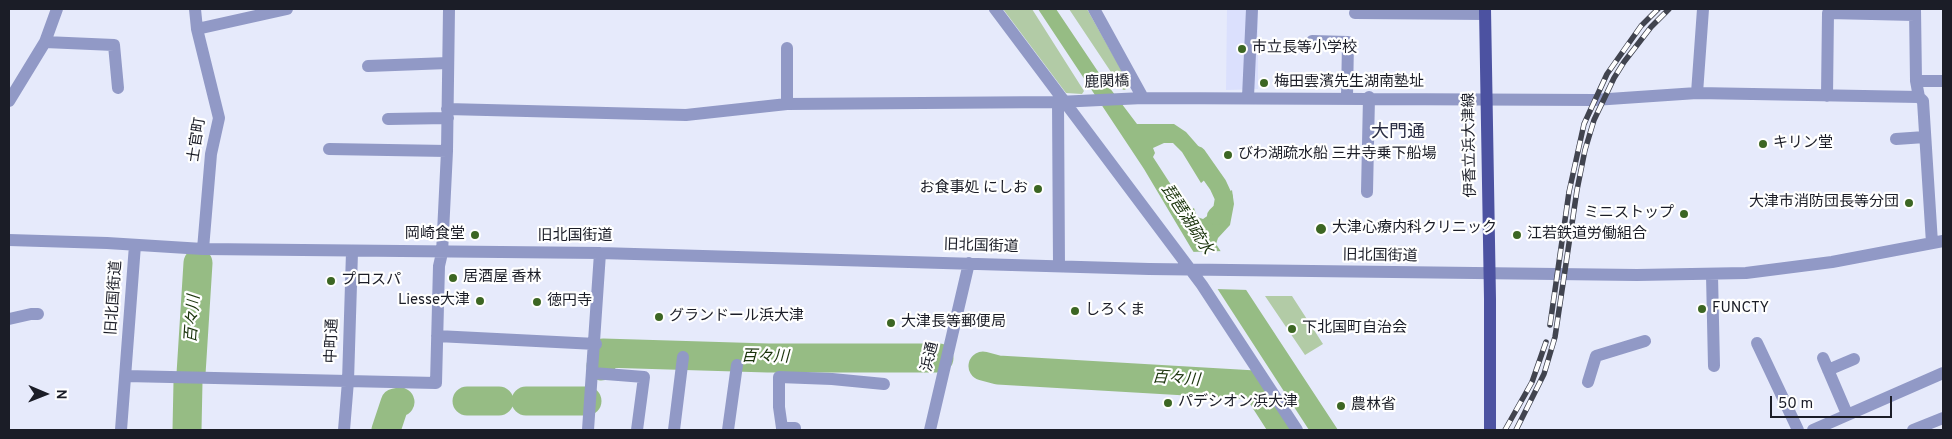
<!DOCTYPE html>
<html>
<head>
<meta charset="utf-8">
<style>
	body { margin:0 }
	#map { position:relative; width:1952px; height:439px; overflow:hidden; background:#e6eafb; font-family:Overpass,sans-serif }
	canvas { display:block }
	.frame { position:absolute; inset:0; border:10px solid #1b1d27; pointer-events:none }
	.north { position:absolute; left:20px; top:369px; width:50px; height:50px; -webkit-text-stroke:4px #fff; paint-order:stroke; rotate:91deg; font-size:14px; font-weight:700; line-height:20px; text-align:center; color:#1b1d27 }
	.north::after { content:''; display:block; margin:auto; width:18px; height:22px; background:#1b1d27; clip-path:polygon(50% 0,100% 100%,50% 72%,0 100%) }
	.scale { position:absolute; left:1770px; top:396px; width:122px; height:22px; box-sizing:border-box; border:2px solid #1b1d27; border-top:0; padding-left:6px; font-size:15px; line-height:18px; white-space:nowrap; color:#1b1d27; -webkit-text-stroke:4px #fff; paint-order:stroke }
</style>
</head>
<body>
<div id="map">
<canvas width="1952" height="439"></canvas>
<div class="frame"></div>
<div class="north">N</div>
<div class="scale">50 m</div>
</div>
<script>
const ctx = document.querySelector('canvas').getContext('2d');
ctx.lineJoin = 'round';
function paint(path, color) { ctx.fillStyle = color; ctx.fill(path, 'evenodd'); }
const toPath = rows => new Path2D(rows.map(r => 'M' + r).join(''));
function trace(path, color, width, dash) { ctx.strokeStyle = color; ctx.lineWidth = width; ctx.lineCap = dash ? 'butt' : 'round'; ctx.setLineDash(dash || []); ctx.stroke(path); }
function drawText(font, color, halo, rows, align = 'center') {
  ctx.font = font + ' Overpass,"Noto Sans JP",sans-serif'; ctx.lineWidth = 4.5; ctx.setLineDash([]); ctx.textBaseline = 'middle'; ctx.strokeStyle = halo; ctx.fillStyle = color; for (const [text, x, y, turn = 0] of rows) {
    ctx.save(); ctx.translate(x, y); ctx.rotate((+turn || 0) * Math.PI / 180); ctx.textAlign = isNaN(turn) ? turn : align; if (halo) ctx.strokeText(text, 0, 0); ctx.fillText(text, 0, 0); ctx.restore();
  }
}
const built = toPath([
	[1227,9,1344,9,1258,9,1258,89,1226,90]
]);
const green = toPath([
	[1003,9,1032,9,1084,91,1082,94,1066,93],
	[1069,9,1087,9,1127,80,1128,86,1125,90,1123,90],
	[1265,296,1292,296,1323,344,1305,355]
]);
const water = toPath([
	[1038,9,1056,9,1103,79,1137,124,1174,124,1186,132,1200,148,1215,171,1201,183,1182,152,1173,143,1164,143,1153,148,1155,153,1153,157,1188,211,1194,208,1197,217,1203,219,1213,212,1217,201,1232,190,1234,204,1230,225,1218,238,1216,244,1338,430,1309,430,1191,248,1144,169]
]);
const pier = toPath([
	[1224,251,1249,290,1215,289,1190,252]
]);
const canal = toPath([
	[1197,155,1218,185,1224,198,1222,210,1216,216]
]);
const river = toPath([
	[601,366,603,353,768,358,939,358],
	[983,366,998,370,1255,385,1284,430],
	[191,374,198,263],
	[467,401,499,401],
	[526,401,587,401],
	[187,430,188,382],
	[386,430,395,403,400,402]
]);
const minor = toPath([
	[195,9,197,29,219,118,211,154,203,249],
	[995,9,1202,285,1297,430],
	[1094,9,1143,98],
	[1915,9,1916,81,1919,97,1923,101,1932,243],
	[1355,13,1485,14],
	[197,29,287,9],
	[1312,41,1348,42,1347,97],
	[45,42,114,45,118,88],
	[787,48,787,104],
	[368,66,448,63],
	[1916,81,1943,81],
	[1697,93,1703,9],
	[1827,96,1828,13,1915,15],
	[1248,97,1252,9],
	[9,101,45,42,57,9],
	[1058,102,1059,266],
	[447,109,686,115,787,104,1058,102,1143,98,1594,100,1697,93,1919,97],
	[388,119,448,118],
	[1896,139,1925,137],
	[329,149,447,151],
	[1367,192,1369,97],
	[9,240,107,243,203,249,600,253,1149,269,1637,275,1746,273,1832,262,1943,241],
	[1712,275,1714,366],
	[9,319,31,314,38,314],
	[437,336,596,344],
	[1757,343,1798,430],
	[1823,358,1847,414],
	[1828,370,1854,359],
	[593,373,644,377,637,430],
	[126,376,436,383,439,266,442,253,447,151,449,9],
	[1588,382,1596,356,1645,341],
	[121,430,135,245],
	[344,430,348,381,352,252],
	[588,430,600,253],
	[674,430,683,357],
	[728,430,737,365],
	[795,430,795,428,782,428,779,407,779,377,832,379,884,384],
	[930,430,969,263],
	[1813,430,1943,373],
	[1913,430,1943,418]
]);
const major = toPath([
	[1485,9,1490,299,1490,430]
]);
const rail = toPath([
	[1550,325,1569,192,1584,124,1607,74,1641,26,1658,9],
	[1505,430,1532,382,1546,342],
	[1516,430,1544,374,1555,337,1577,190,1585,150,1594,120,1614,78,1624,62,1651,27,1669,9]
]);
const markers = [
	[1242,49,5,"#3c6623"],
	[1264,83,5,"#3c6623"],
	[1763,144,5,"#3c6623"],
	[1228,155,5,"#3c6623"],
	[1038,189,5,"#3c6623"],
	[1909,203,5,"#3c6623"],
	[1684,214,5,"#3c6623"],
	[1321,229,6,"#3c6623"],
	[475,235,5,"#3c6623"],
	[1517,235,5,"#3c6623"],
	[453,278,5,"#3c6623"],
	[331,281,5,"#3c6623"],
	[480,301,5,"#3c6623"],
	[537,302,5,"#3c6623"],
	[1702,309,5,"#3c6623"],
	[1075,311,5,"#3c6623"],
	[659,317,5,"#3c6623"],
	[891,323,5,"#3c6623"],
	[1292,329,5,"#3c6623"],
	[1168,403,5,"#3c6623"],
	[1341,406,5,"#3c6623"]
];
const poiNames = [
	["市立長等小学校",1252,49],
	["梅田雲濱先生湖南塾址",1274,83],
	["キリン堂",1773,144],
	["びわ湖疏水船 三井寺乗下船場",1238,155],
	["お食事処 にしお",1028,189,"right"],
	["大津市消防団長等分団",1899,203,"right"],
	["ミニストップ",1674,214,"right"],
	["大津心療内科クリニック",1332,229],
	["岡崎食堂",465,235,"right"],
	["江若鉄道労働組合",1527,235],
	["居酒屋 香林",463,278],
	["プロスパ",341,281],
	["Liesse大津",470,301,"right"],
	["徳円寺",547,302],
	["FUNCTY",1712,309],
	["しろくま",1085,311],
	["グランドール浜大津",669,317],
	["大津長等郵便局",901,323],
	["下北国町自治会",1302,329],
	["パデシオン浜大津",1178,403],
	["農林省",1351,406]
];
const streetNames = [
	["鹿関橋",1107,83,-2],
	["士官町",198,140,-81],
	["伊香立浜大津線",1471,145,-91],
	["旧北国街道",575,237],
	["旧北国街道",981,247,2],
	["旧北国街道",1380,257,1],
	["旧北国街道",115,298,-86],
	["中町通",333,341,-88],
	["浜通",931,357,-77]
];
const waterNames = [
	["琵琶湖疏水",1186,220,57],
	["百々川",194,319,-86],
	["百々川",765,358,1],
	["百々川",1176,380,4]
];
const quarterNames = [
	["大門通",1398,133]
];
paint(built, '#dbe0fd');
paint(green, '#b2cba6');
paint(water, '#96bc84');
paint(pier, '#e6eafb');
trace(canal, '#96bc84', 18);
trace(river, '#96bc84', 29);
trace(minor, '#9199c6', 12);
trace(major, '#4c52a1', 12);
trace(rail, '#41444f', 5.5);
trace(rail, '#fff', 4, [11]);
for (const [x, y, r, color] of markers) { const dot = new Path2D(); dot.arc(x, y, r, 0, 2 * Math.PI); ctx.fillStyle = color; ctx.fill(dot); trace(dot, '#fff', 2); }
drawText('15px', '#1b1d27', '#fff', poiNames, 'left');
drawText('15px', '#1b1d27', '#fff', streetNames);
drawText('italic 16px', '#1b340c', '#fff', waterNames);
drawText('18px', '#2a2d43', '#fff', quarterNames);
</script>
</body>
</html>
